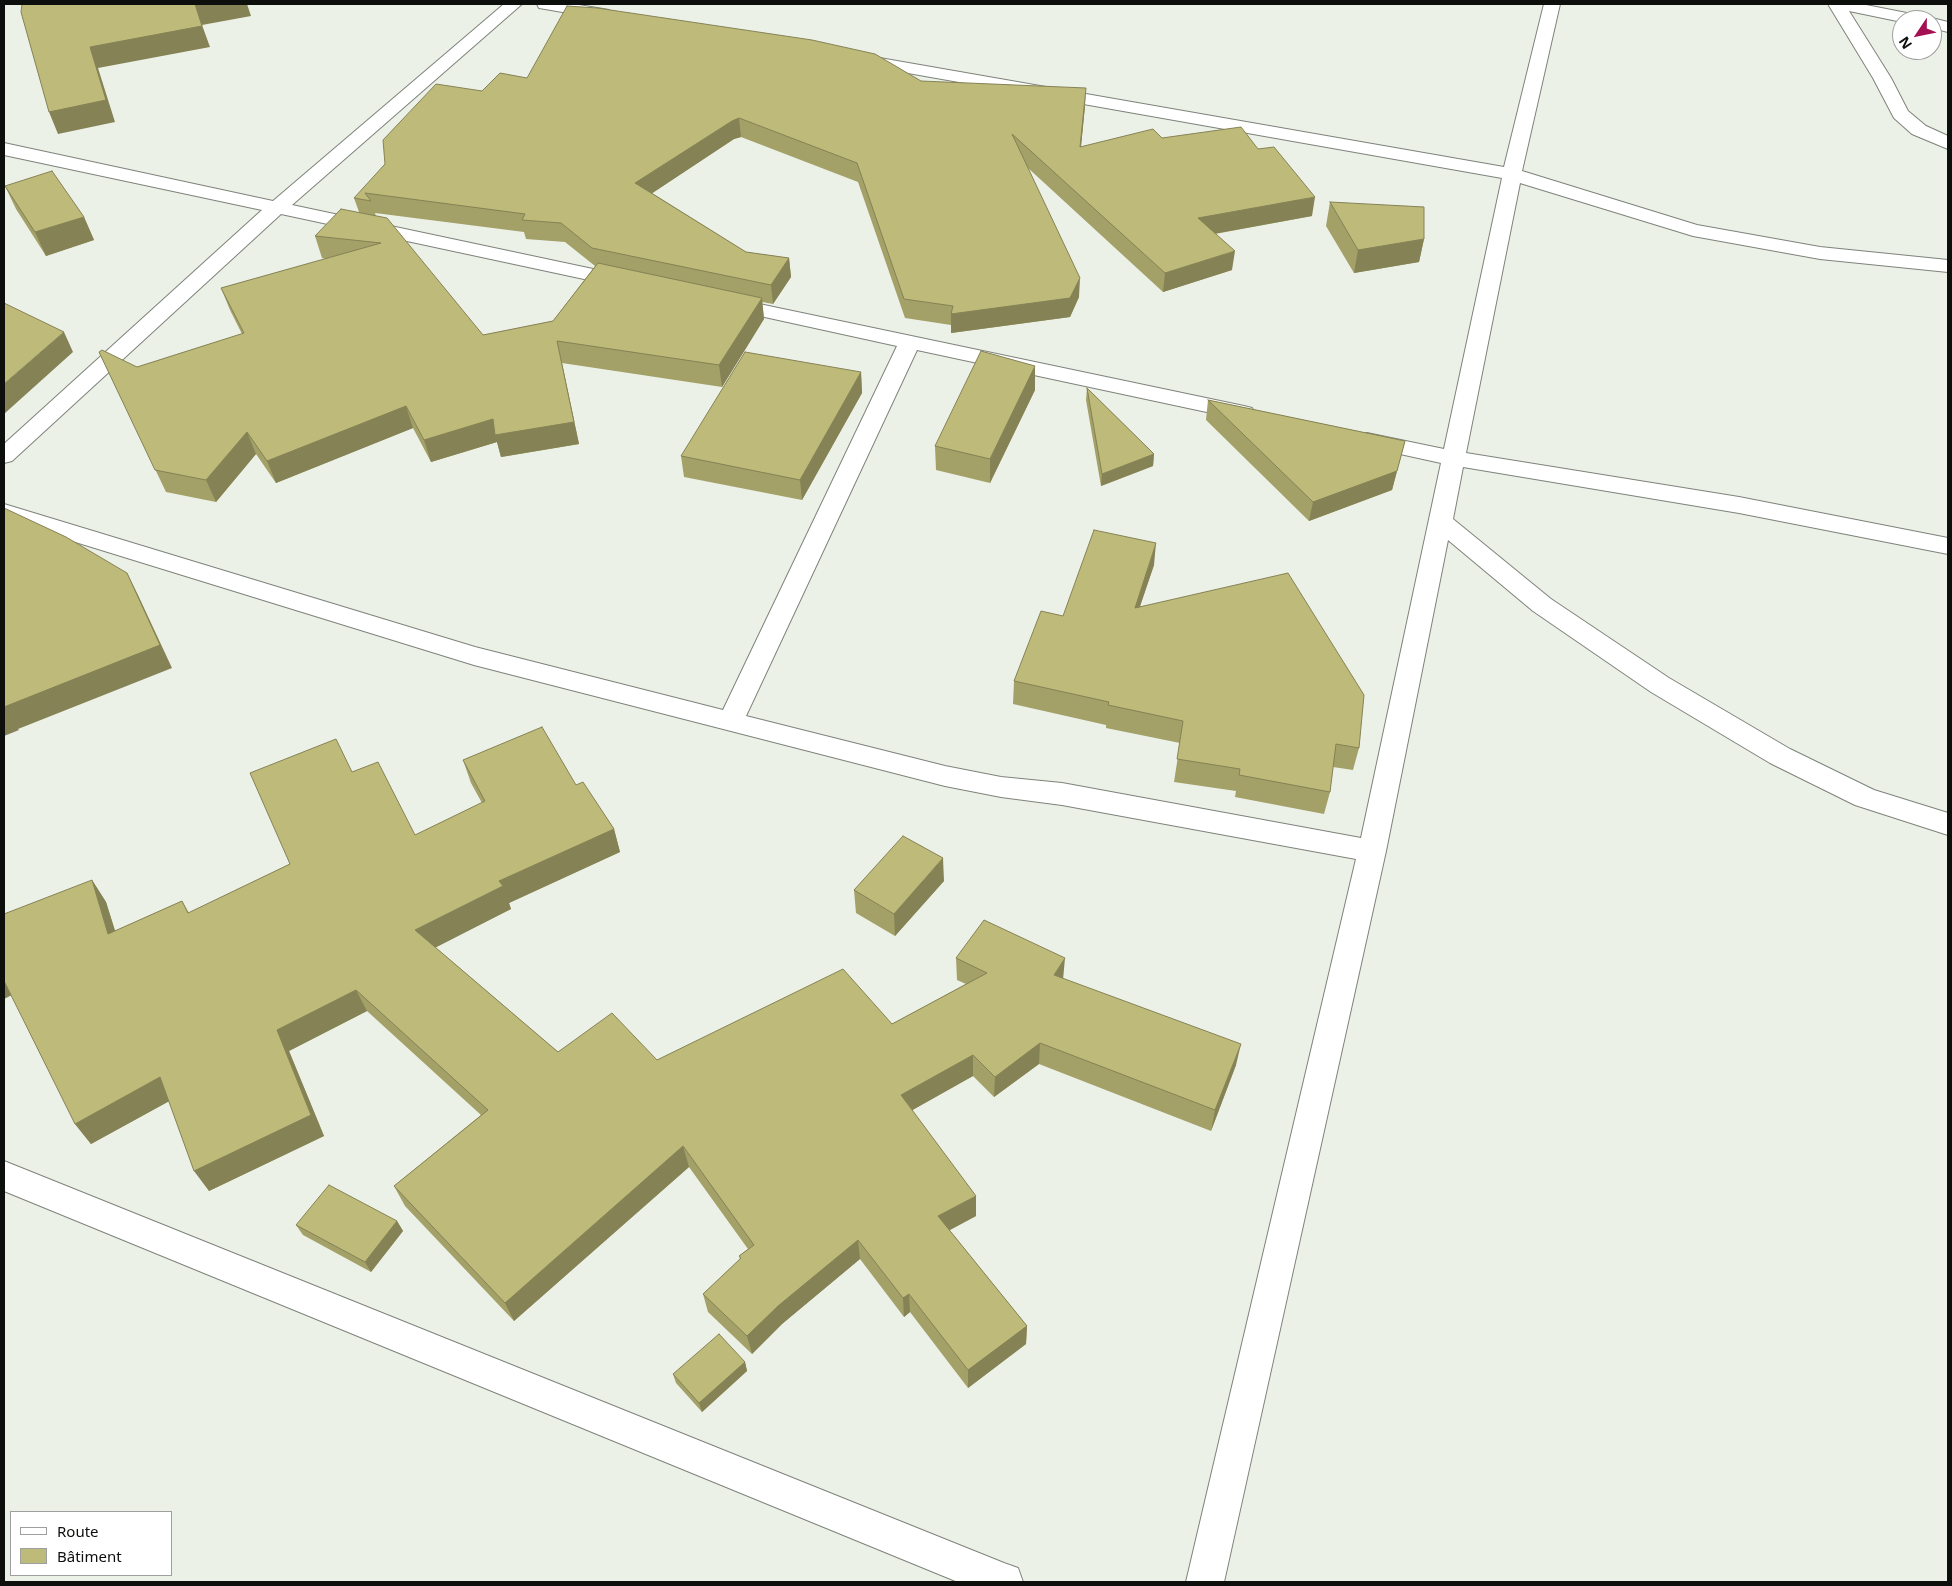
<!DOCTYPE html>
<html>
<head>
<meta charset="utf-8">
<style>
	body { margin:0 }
	#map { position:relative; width:1952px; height:1586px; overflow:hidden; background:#ecf1e8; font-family:"Noto Sans",sans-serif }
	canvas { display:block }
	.frame { position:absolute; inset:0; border:5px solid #0d0f0c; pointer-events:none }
	.legend { position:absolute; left:10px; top:1511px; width:162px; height:65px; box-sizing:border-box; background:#fff; border:1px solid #9e9f9e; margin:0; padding:6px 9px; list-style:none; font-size:15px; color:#0d0f0c }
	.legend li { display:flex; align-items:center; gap:10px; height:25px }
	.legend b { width:25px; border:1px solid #9e9f9e }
	.north { position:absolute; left:1892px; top:10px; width:50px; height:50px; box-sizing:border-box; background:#fff; border:1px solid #9e9f9e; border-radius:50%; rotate:236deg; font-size:14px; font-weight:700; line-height:20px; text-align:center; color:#0d0f0c }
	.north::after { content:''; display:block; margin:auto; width:18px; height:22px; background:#a31053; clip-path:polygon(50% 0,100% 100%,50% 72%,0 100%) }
</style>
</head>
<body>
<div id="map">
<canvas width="1952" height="1586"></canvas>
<div class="frame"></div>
<ul class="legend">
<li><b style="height:6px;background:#fff"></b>Route</li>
<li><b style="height:14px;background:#beba79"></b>Bâtiment</li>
</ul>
<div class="north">N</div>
</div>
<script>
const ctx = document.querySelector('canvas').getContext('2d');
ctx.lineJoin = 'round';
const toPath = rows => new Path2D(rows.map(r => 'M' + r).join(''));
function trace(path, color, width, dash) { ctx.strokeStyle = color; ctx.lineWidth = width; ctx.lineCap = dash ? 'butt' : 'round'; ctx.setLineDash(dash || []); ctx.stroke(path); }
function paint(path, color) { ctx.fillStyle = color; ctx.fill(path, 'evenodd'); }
const minor = toPath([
	[504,4,522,4,292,205,626,276,633,278,636,282,633,286,626,288,281,214,12,461,4,463,4,444,262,210,4,155,4,143,273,201,504,4],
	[537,4,573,4,609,10,611,14,609,18,603,19,545,9,539,8,537,4],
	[1544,4,1560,4,1522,171,1697,225,1820,247,1948,260,1948,272,1820,259,1693,236,1520,183,1466,453,1739,497,1948,538,1948,554,1739,513,1463,467,1453,519,1551,599,1669,678,1790,749,1874,790,1948,813,1948,835,1855,805,1770,763,1651,692,1533,611,1448,540,1386,851,1224,1582,1186,1582,1356,859,1062,805,1001,797,945,786,474,665,4,520,4,504,475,647,723,710,897,346,719,307,716,303,719,299,726,297,1244,406,1252,408,1255,413,1252,418,1244,420,917,350,746,716,945,766,1001,777,1062,783,1361,838,1441,463,1359,445,1356,440,1359,435,1367,433,1444,449,1502,178,857,64,851,63,848,59,851,55,857,54,1504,167,1544,4],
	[1828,4,1861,4,1922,16,1925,20,1902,20,1902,22,1849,11,1891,78,1908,111,1926,126,1948,136,1948,149,1912,134,1894,118,1873,78,1828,4],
	[1932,18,1948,22,1948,32,1932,28,1932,20,1926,20,1932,18],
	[4,1161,1004,1563,1018,1568,1023,1582,958,1582,4,1191,4,1161]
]);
const wall = toPath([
	[527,78,921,81,1085,106,1081,147,1162,138,1258,149,1312,216,1215,234,1232,270,1163,292,1028,168,1079,297,1070,317,951,333,951,325,905,318,858,182,741,137,734,139,652,193,746,252,789,258,791,277,773,304,762,302,764,319,722,387,562,363,579,444,501,457,497,442,431,462,413,428,276,483,256,454,216,502,166,492,99,352,137,367,242,334,230,310,221,288,326,259,322,258,315,236,359,212,354,198,482,91],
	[375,213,524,232,526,239,565,242,595,266,553,321,483,335,376,216],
	[5,186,84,217,94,240,46,256,16,209],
	[1330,202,1424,239,1419,262,1354,273,1326,226],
	[1035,366,1035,390,990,483,936,470,935,446],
	[861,372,862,393,802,500,684,477,681,456],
	[1087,388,1154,454,1153,466,1101,486,1086,400],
	[1208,400,1405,441,1392,490,1309,521,1206,420],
	[1154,565,1140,606,1359,748,1353,770,1333,767,1330,792,1324,814,1235,797,1236,791,1174,782,1180,743,1106,728,1106,725,1013,704,1014,681,1063,616],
	[463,760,576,785,614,829,620,852,509,903,511,909,435,947,558,1052,657,1060,892,1024,966,984,957,980,956,958,1063,979,1236,1065,1211,1131,1039,1064,994,1097,973,1076,912,1110,976,1216,949,1230,1027,1326,1026,1344,968,1388,910,1312,904,1317,860,1259,782,1324,752,1354,708,1312,703,1294,740,1259,739,1256,748,1249,689,1167,514,1321,405,1206,394,1186,481,1115,367,1011,289,1051,324,1136,209,1191,169,1101,91,1144,75,1124,92,880,106,902,115,931,182,901,189,913,290,864,352,772,415,835,482,803,471,783],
	[944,881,895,936,856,913,854,890],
	[397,1221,403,1231,371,1272,303,1235,296,1225],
	[745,1362,747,1371,702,1412,676,1383,673,1374]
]);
const shadedWall = toPath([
	[195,4,247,4,251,16,202,25,210,47,98,68,115,122,58,134,49,112,90,47],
	[1086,88,1085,106,1079,166,1080,147],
	[739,118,741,137,734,139,639,202,635,183,732,121],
	[1315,197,1312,216,1196,237,1198,218],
	[84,217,94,240,46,256,35,232],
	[1424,239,1419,262,1354,273,1358,250],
	[1235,251,1232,270,1163,292,1165,273],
	[789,258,791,277,773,304,771,285],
	[1080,278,1079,297,1070,317,951,333,951,314],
	[762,298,764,319,722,387,719,365],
	[64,332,73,352,4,414,4,384],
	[557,341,579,444,501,457,497,442,431,462,424,440],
	[1035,366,1035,390,990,483,990,459],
	[861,372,862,393,802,500,800,480],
	[406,406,413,428,276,483,267,461],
	[247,432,256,454,216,502,206,480],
	[1405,441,1392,490,1309,521,1313,502],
	[1154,454,1153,466,1101,486,1102,474],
	[1156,543,1154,565,1132,630,1135,608],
	[127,573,138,595,172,668,18,729,19,730,4,736,4,707],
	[614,829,620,852,509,903,511,909,425,953,415,930,499,881],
	[943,858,944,881,895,936,894,914],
	[92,880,106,902,123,956,108,934],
	[1065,958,1063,980,1054,975],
	[4,977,16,993,4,999],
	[356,990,367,1011,289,1051,324,1136,209,1191,194,1171,277,1030],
	[1040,1043,1039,1064,994,1097,995,1077],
	[1241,1044,1236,1065,1211,1131,1215,1110],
	[973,1055,973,1076,902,1116,901,1095],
	[160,1077,175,1098,91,1144,75,1124],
	[683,1146,689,1167,514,1321,505,1303],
	[976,1196,976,1216,939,1236,938,1216],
	[397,1221,403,1231,371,1272,365,1262],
	[858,1240,860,1259,782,1324,752,1354,747,1336,778,1306],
	[909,1294,910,1312,904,1317,903,1298],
	[1027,1326,1026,1344,968,1388,968,1370],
	[745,1362,747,1371,702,1412,699,1403]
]);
const building = toPath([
	[22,4,197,4,195,4,202,26,90,47,106,100,49,112,21,12,22,4],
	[567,6,597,8,812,40,875,54,921,81,1086,88,1080,147,1153,129,1162,138,1241,127,1258,149,1274,147,1315,197,1198,218,1235,251,1165,273,1012,134,1080,278,1070,298,951,314,953,306,904,299,857,163,739,118,732,121,635,183,746,252,789,258,771,285,592,248,561,223,522,220,525,214,365,193,371,201,354,198,385,164,383,140,436,84,482,91,500,73,527,78,567,6],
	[52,171,84,217,35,232,5,186,52,171],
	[1330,202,1424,207,1424,239,1358,250,1330,202],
	[341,209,387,218,483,335,553,321,598,263,762,298,719,365,557,341,574,422,495,435,493,419,424,440,406,406,267,461,247,432,206,480,155,470,99,352,102,350,137,367,244,333,221,288,381,243,315,236,341,209],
	[4,303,64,332,4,384,4,303],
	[981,351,1035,366,990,459,935,446,981,351],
	[745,352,861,372,800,480,681,456,745,352],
	[1087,388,1154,454,1102,474,1087,388],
	[1208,400,1405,441,1397,471,1313,502,1208,400],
	[4,508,66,537,127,573,160,645,4,707,4,508],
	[1094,530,1156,543,1135,608,1288,573,1364,695,1359,748,1336,744,1330,792,1239,775,1240,769,1177,759,1183,721,1108,705,1109,702,1014,681,1041,611,1063,616,1094,530],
	[542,727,576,785,583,782,614,829,499,881,503,886,415,930,558,1052,612,1013,657,1060,843,969,892,1024,987,973,956,958,984,920,1065,958,1054,975,1241,1044,1215,1110,1040,1043,995,1077,973,1055,901,1095,976,1196,938,1216,1027,1326,968,1370,909,1294,903,1298,858,1240,778,1306,747,1336,703,1294,741,1258,739,1256,754,1245,683,1146,505,1303,394,1186,488,1110,356,990,277,1030,311,1115,194,1171,160,1077,75,1124,4,981,4,914,92,880,108,934,182,901,188,913,290,864,250,773,336,739,352,772,378,762,415,835,485,801,463,760,542,727],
	[903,836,943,858,894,914,854,890,903,836],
	[329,1185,397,1221,365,1262,296,1225,329,1185],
	[719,1334,745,1362,699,1403,673,1374,719,1334]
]);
trace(minor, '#7e837b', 2);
paint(minor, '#fff');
paint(wall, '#a3a068');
paint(shadedWall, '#858255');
paint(building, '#beba79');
trace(building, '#858255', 1);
</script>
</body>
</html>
